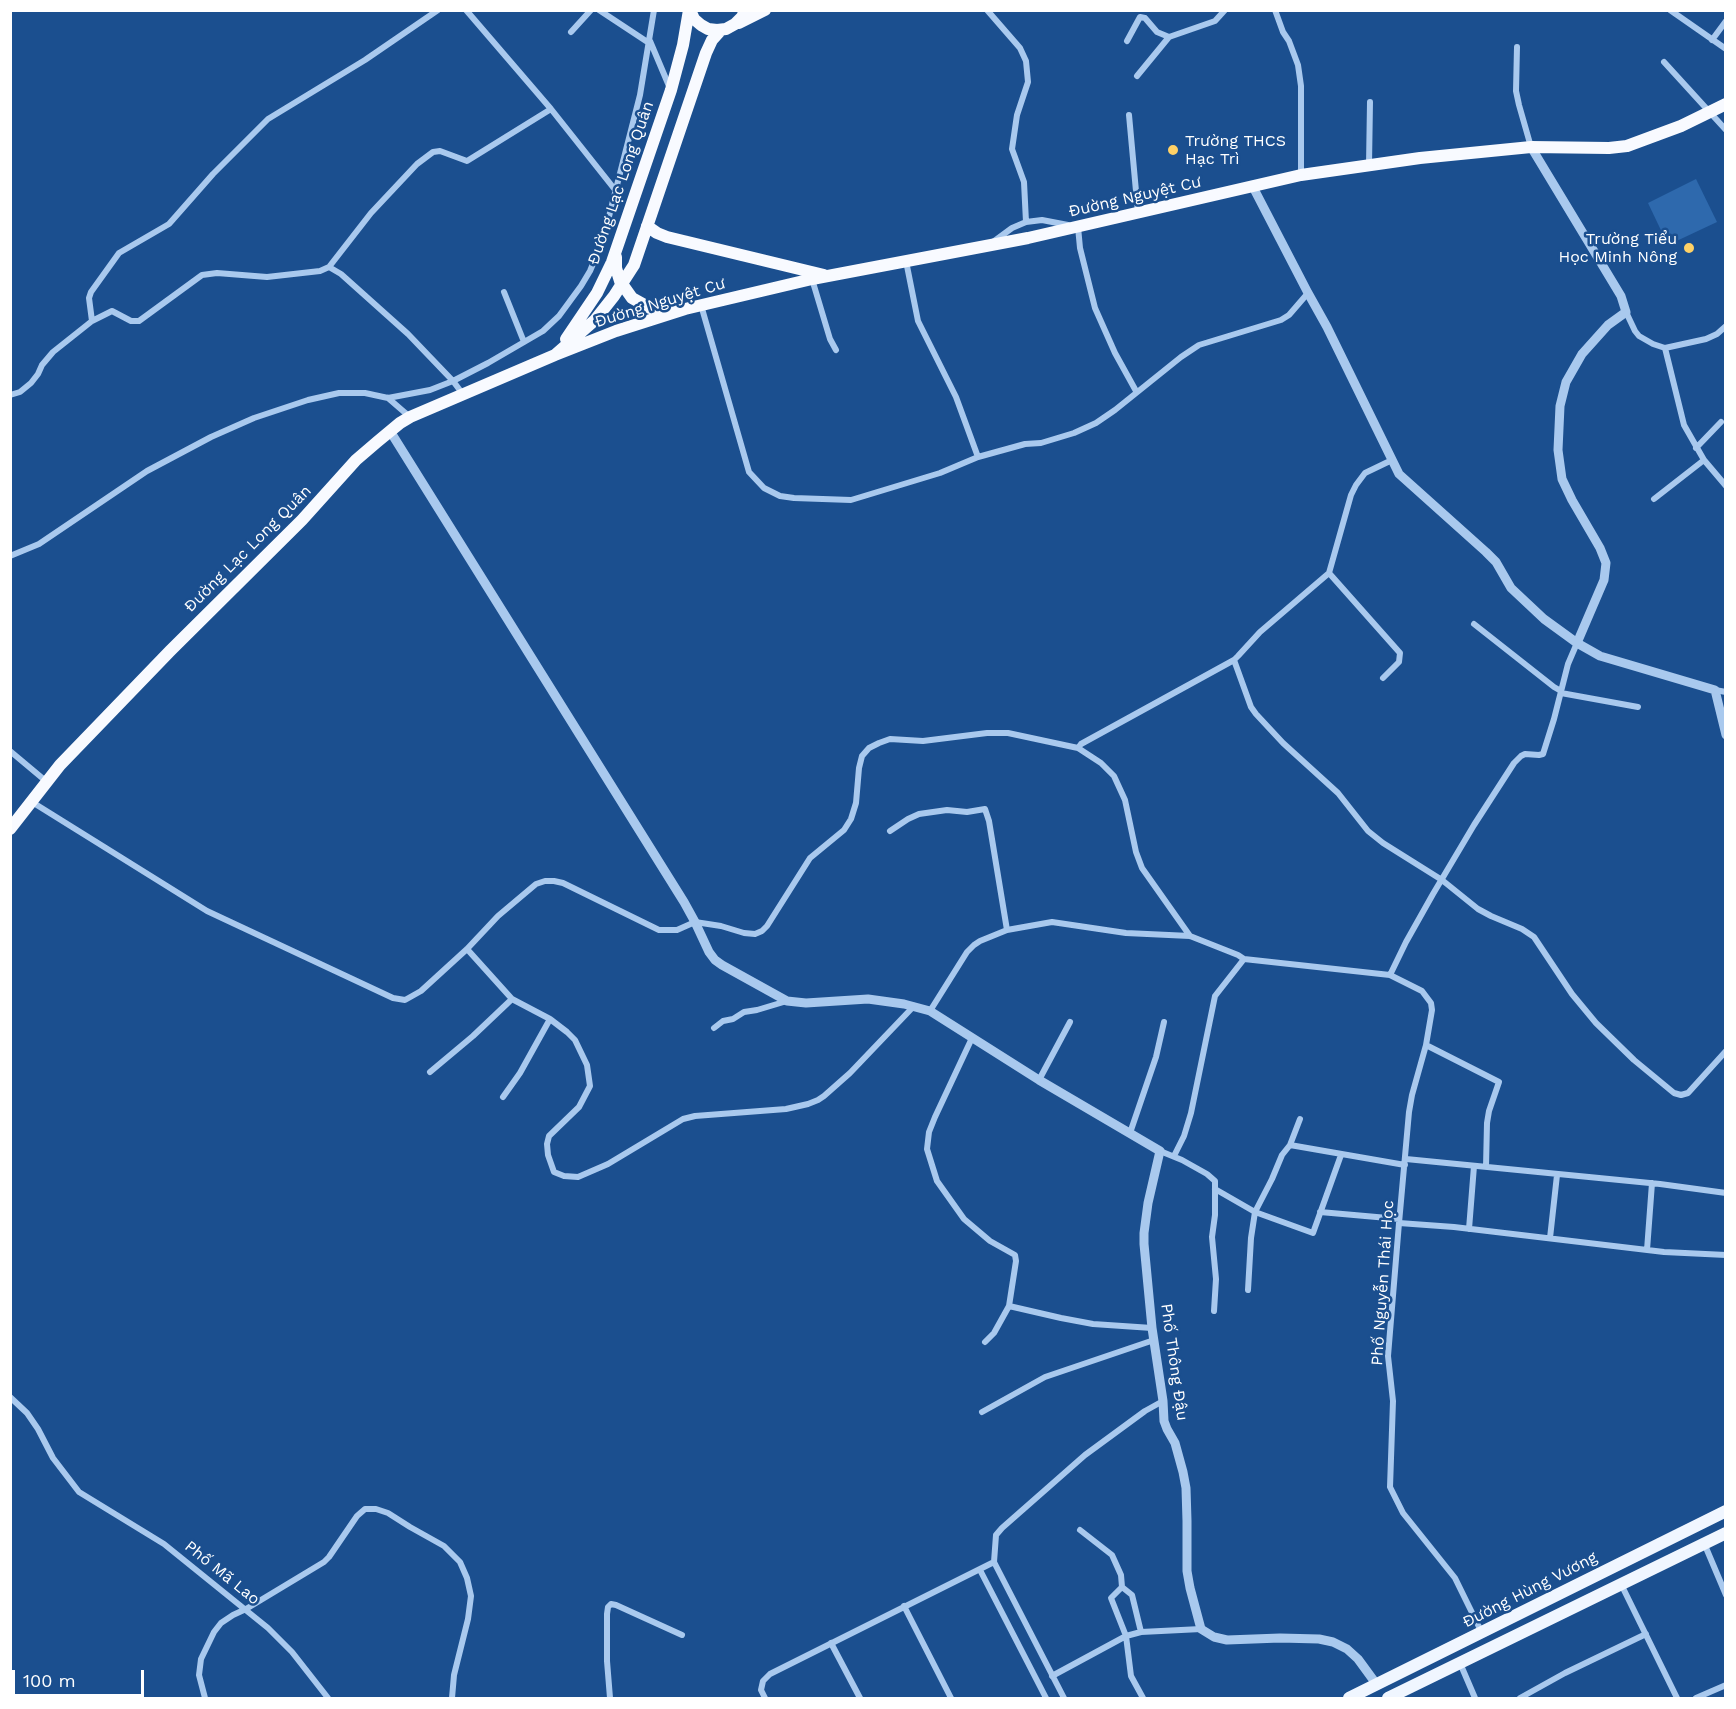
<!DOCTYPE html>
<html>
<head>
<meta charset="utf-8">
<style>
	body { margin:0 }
	#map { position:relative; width:1736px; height:1709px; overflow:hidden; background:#1b4f8f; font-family:"Work Sans",sans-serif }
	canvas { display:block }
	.frame { position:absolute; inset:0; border:12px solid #fff; pointer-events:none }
	.scale { position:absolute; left:12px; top:1670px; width:132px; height:27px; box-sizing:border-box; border:3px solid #fff; border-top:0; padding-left:8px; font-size:18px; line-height:21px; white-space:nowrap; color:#fff; -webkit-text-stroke:4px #1b4f8f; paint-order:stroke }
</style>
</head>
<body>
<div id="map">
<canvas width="1736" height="1709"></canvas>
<div class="frame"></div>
<div class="scale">100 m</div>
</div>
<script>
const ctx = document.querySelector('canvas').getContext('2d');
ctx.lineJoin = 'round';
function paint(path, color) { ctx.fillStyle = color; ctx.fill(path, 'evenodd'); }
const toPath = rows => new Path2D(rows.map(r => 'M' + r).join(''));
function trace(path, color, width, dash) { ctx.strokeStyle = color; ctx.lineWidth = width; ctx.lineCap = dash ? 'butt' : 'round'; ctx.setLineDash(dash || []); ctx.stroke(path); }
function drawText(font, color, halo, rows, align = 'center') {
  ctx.font = font + ' "Work Sans",sans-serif'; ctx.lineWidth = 5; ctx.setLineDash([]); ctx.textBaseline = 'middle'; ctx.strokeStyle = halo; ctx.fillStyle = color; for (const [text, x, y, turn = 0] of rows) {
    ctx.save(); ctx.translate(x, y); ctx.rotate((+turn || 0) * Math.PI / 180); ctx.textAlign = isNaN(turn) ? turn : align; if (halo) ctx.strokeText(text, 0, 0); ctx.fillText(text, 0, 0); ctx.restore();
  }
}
const green = toPath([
	[1696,179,1717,222,1668,245,1648,203]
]);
const minor = toPath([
	[466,10,551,109,616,191],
	[599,10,649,43],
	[987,10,1020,48,1026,61,1028,82,1017,115,1012,149,1024,182,1026,222,1042,220,1068,225],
	[1275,10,1283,32,1289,41,1298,65,1301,86,1301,175],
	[1670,10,1726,49],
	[571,32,591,10],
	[1712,40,1726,21],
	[650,41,669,86],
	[1127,41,1140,17,1145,18,1157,32,1169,37,1215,21,1225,10],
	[1517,47,1516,91,1519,105,1531,147],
	[1664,62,1726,130],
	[1137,76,1169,37],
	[1129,115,1138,213],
	[1369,165,1370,102],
	[1078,227,1080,248,1095,308,1115,353,1136,391],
	[993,242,1012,228,1026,222],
	[906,261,918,321,956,397,978,457],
	[329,267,341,274,408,334,453,381,462,393],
	[812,279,830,339,836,350],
	[504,292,524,342],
	[701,305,749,472,764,488,780,496,794,498,851,500,940,473,978,457,1025,444,1041,443,1074,433,1096,423,1115,410,1181,357,1199,345,1281,320,1289,315,1308,293],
	[1626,312,1635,331,1639,336,1653,344,1665,348,1706,339,1717,334,1726,326],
	[92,321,112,311,131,321,139,321,202,275,217,273,267,277,320,271,329,267,371,213,417,164,433,152,440,151,467,161,551,109],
	[1665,348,1684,425,1704,460,1726,486],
	[10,395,20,392,31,383,38,374,42,365,53,352,92,321,89,298,91,292,119,253,169,224,213,174,268,119,365,60,438,10],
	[388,398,410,417],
	[1696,448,1721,422],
	[1654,499,1704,460],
	[10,556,39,544,147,471,211,437,254,418,308,400,339,393,365,393,388,398,430,390,453,381,488,363,543,331,559,316,581,286,590,271,603,240,640,95,654,10],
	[1329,573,1400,653,1399,662,1383,678],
	[1474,624,1554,687,1561,691],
	[1234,660,1251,707,1256,714,1283,743,1338,793,1368,831,1383,843,1442,880,1478,909,1491,916,1522,929,1534,937,1572,994,1596,1023,1634,1060,1674,1093,1681,1095,1688,1093,1726,1051],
	[1715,690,1726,692],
	[1561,693,1638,707],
	[1078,748,1081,744,1234,660,1238,656,1260,632,1329,573,1351,495,1356,485,1365,473,1392,460],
	[10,751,47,782],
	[32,802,207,911,393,998,405,1000,421,991,467,949,498,916,536,884,545,881,554,881,563,883,659,930,677,930,695,922,721,926,744,933,755,934,762,931,767,926,810,858,844,830,851,819,856,803,859,768,862,756,869,748,879,743,890,739,923,741,987,733,1008,733,1078,748,1101,763,1114,776,1125,800,1136,852,1142,868,1190,936],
	[890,831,908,819,919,814,947,810,967,812,985,809,989,821,1007,930],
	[467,949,512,999,550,1019,567,1032,575,1040,587,1065,590,1086,579,1107,549,1136,547,1144,548,1155,554,1172,564,1176,578,1177,608,1164,683,1119,695,1116,786,1109,808,1104,818,1100,824,1096,850,1073,914,1006],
	[1390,975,1406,942,1433,894,1474,825,1514,763,1521,756,1525,754,1539,755,1543,754,1554,719,1568,664,1577,643],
	[930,1011,967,952,974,945,980,941,1007,930,1052,922,1126,933,1190,936,1238,955,1244,959,1390,975,1422,991,1431,1003,1432,1010,1426,1045,1412,1095,1409,1112,1399,1223,1388,1356,1393,1401,1390,1487,1403,1513,1455,1578,1482,1633],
	[714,1028,723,1021,733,1019,744,1012,757,1010,787,1001],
	[972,1038,935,1117,929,1132,927,1149,937,1181,964,1219,990,1241,1015,1255,1016,1261,1009,1306,994,1333,985,1342],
	[1426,1045,1499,1082,1489,1111,1487,1123,1486,1167],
	[430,1072,473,1036,512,999],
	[1039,1080,1070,1022],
	[503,1097,520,1073,550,1019],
	[1130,1133,1156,1057,1164,1022],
	[1290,1145,1405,1165],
	[1160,1151,1182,1160,1207,1174,1215,1181,1215,1215,1212,1237,1216,1279,1214,1311],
	[1174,1156,1184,1136,1191,1113,1215,996,1244,959],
	[1406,1159,1660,1184,1726,1193],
	[1215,1189,1255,1212,1313,1233,1341,1155],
	[1320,1212,1399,1219],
	[1399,1223,1454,1227,1664,1252,1726,1255],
	[1469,1229,1474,1166],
	[1550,1238,1557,1175],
	[1647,1250,1652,1183],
	[1248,1290,1251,1238,1255,1212,1272,1179,1282,1155,1290,1145,1300,1119],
	[1009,1306,1061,1318,1093,1324,1152,1328],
	[10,1397,27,1413,38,1429,53,1458,79,1492,164,1544,268,1628,292,1652,328,1698],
	[982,1412,1045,1377,1154,1340],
	[1080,1530,1112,1555,1121,1575,1122,1587,1111,1598,1126,1636,1131,1676,1143,1698],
	[1704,1543,1726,1595],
	[994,1562,996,1535,1002,1528,1085,1455,1145,1411,1163,1401],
	[994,1562,1064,1698],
	[980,1570,1046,1698],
	[1621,1584,1677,1698],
	[1122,1587,1132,1595,1141,1632],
	[904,1606,951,1698],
	[831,1643,860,1698],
	[1460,1663,1475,1698],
	[1052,1676,1126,1636,1141,1632,1201,1629],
	[205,1698,199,1675,201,1659,214,1632,221,1623,233,1615,246,1609,324,1562,329,1557,357,1516,365,1509,376,1509,388,1513,410,1527,444,1546,460,1562,467,1578,471,1596,468,1619,454,1675,452,1698],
	[610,1698,607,1661,607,1614,608,1607,611,1604,616,1605,682,1635],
	[765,1698,761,1690,763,1681,770,1674,994,1562],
	[1520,1698,1565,1673,1646,1634],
	[1696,1698,1726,1685]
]);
const tertiary = toPath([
	[1531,147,1621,296,1626,312,1608,325,1582,354,1566,382,1560,406,1558,450,1562,479,1572,500,1600,548,1606,563,1604,580,1577,643],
	[1253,187,1308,293,1327,327,1399,474,1486,552,1496,562,1511,588,1544,619,1577,643,1600,656,1715,690,1726,735],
	[390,431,684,902,695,922,709,952,715,960,722,965,787,1001,806,1003,868,999,904,1004,930,1011,1039,1080,1160,1151,1148,1203,1144,1233,1144,1244,1152,1328,1163,1401,1164,1421,1167,1429,1175,1443,1183,1472,1186,1488,1187,1521,1187,1571,1190,1588,1201,1629,1214,1637,1227,1640,1280,1638,1319,1639,1333,1642,1347,1649,1358,1659,1377,1685]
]);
const primary = toPath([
	[1349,1698,1726,1511],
	[1388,1698,1726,1533]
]);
const trunk = toPath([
	[690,10,694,19,701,25,708,29,717,30,726,29,735,24,742,17,745,10],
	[739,23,765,10],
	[647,226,657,233,667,237,824,275],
	[616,257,616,268,620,281,632,298,650,308,671,309],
	[566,339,597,293,612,262,671,90,683,45,689,10],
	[555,355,616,331,685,309,812,279,1028,238,1301,175,1420,158,1531,147,1609,148,1627,146,1681,126,1726,104],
	[10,829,60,765,170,651,302,520,356,460,377,442,400,423,410,417,555,355,595,320,614,296,634,265,706,53,712,40,721,30]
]);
const markers = [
	[1173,150,6,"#ffd166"],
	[1689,248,6,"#ffd166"]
];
const poiNames = [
	["Trường THCS",1185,141],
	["Hạc Trì",1185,159],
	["Trường Tiểu",1677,239,"right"],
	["Học Minh Nông",1677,257,"right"]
];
const streetNames = [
	["Đường Lạc Long Quân",621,183,-71],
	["Đường Nguyệt Cư",1135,197,-13],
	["Đường Nguyệt Cư",660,303,-17],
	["Đường Lạc Long Quân",248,549,-45],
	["Phố Nguyễn Thái Học",1383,1283,-86],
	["Phố Thông Đậu",1174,1362,82],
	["Phố Mã Lao",222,1573,39],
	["Đường Hùng Vương",1530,1590,-27]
];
paint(green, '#2e69ad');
trace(minor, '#a9c9ee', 6);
trace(tertiary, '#a9c9ee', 9);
trace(primary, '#f0f6ff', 12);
trace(trunk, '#f8faff', 12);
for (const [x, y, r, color] of markers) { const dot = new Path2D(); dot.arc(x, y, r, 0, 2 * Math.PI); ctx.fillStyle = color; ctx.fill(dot); trace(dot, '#1b4f8f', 2); }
drawText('16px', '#fff', '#1b4f8f', poiNames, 'left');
drawText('16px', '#fff', '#1b4f8f', streetNames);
</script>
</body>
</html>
